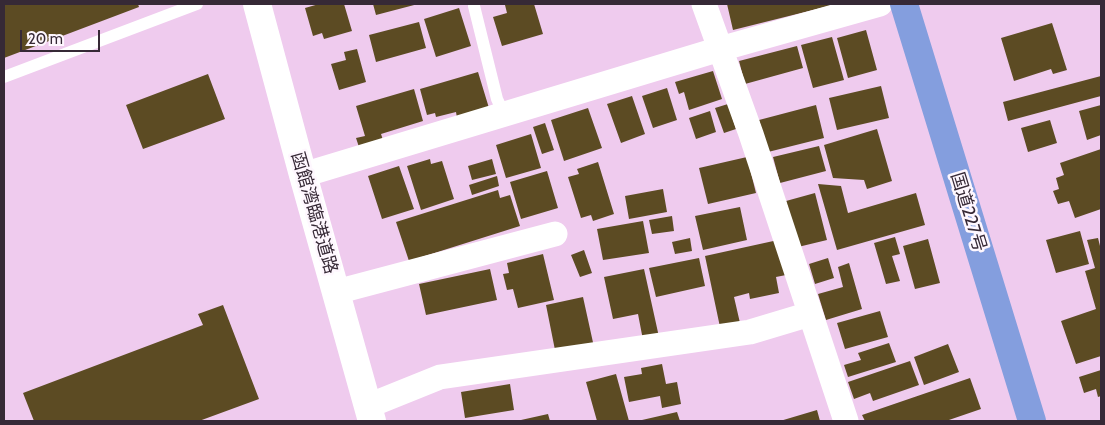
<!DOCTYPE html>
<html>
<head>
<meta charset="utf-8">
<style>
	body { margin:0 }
	#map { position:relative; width:1105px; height:425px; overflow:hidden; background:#efcbee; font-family:Cabin,sans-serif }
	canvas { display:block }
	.frame { position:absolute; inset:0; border:5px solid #362936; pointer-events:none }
	.scale { position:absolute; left:20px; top:30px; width:80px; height:22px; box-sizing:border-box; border:2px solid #362936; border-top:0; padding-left:6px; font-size:15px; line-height:18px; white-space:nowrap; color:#362936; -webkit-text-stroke:4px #fef7fe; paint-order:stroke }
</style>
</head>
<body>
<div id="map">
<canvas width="1105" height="425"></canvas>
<div class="frame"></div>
<div class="scale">20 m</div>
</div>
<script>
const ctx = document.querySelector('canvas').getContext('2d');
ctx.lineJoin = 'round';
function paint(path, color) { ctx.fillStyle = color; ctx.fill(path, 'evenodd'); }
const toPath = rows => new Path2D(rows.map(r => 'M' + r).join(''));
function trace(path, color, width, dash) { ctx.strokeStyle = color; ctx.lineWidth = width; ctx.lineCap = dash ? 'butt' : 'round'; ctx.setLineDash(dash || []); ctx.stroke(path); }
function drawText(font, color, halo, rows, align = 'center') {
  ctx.font = font + ' Cabin,"Noto Sans JP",sans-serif'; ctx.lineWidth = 5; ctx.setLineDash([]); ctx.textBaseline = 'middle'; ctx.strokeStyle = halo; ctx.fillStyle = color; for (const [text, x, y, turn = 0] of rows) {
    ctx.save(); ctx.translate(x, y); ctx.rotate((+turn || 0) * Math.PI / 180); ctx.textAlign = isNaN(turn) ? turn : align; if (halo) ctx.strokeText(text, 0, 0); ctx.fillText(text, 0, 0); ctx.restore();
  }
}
const building = toPath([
	[4,4,138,4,139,7,4,58],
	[319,4,344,4,352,31,324,39,322,33,313,36,305,8],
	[373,4,418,4,376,15],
	[508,4,534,4,543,34,502,46,493,17,507,13,505,5],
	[727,4,837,4,733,30],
	[459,8,471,46,436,57,424,19],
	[419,22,426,48,376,62,369,35],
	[1052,23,1067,70,1053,74,1051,69,1014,81,1001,38],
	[866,30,877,70,848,78,837,38],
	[832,37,844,80,813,88,801,45],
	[797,46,803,68,745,84,739,61],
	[357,49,366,82,339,90,331,64,346,60,344,52],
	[713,71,722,99,689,110,684,92,679,94,675,82],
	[478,72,489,108,457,118,456,112,436,117,435,113,427,115,420,89],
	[208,74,225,119,143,149,126,105],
	[1101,76,1101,96,1008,121,1003,102],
	[881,86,889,118,837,130,829,98],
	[667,88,677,120,653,128,642,96],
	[414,89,423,121,381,134,385,146,361,153,356,138,365,136,356,106],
	[632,96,645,134,621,143,607,104],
	[728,104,736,129,724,133,715,108],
	[816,105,824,138,768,152,759,120],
	[1101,105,1101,135,1087,140,1079,111],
	[588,108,602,148,564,161,551,120],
	[710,111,716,132,696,139,689,118],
	[1050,120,1057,143,1028,152,1021,128],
	[545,123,554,150,542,154,533,127],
	[877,129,892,181,867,189,864,180,833,178,824,145],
	[531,134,541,168,506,178,496,145],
	[819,146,826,171,780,183,773,157],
	[1101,149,1101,209,1075,218,1069,201,1058,204,1053,191,1059,189,1056,178,1064,175,1060,163],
	[747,157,756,193,708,204,699,168],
	[430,159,431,164,442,161,454,199,421,210,407,166],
	[492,159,496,174,472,180,468,166],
	[598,162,614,214,593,221,591,215,581,218,568,177,579,174,577,169],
	[399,166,414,209,382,219,368,176],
	[547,171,558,208,521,219,510,182],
	[497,176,499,186,472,195,469,185],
	[818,184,841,186,848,213,916,193,925,225,837,250],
	[663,189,667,212,629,219,625,196],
	[498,190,500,198,510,195,520,226,409,261,396,222],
	[815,193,827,240,798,247,786,201],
	[740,207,747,240,703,250,695,216],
	[672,216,674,231,652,234,649,220],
	[643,221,649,253,603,260,597,229],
	[1080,231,1089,264,1056,273,1046,240],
	[895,237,900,254,892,256,900,281,886,284,874,243],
	[690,238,692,251,675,254,672,242],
	[1098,238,1101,250,1101,356,1076,364,1061,321,1096,309,1085,271,1095,268,1087,240],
	[928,239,940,283,915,289,903,246],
	[778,240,786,275,776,277,779,293,750,299,749,293,734,297,740,323,720,327,705,256],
	[584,250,592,273,580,277,571,255],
	[543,254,554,300,518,308,513,289,507,290,503,274,509,273,507,263],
	[699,258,705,286,656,297,649,268],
	[828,258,834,278,815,284,809,264],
	[849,263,862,309,826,320,818,294,843,287,838,267],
	[490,269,497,300,426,315,419,284],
	[644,269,659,337,643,340,638,314,613,319,604,277],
	[583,297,594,347,556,355,546,305],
	[223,305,259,399,199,421,34,421,23,393,203,325,198,314],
	[880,311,888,337,845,349,837,323],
	[889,343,896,362,848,377,844,365,861,360,858,353],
	[948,344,959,372,924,385,914,357],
	[910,361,919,385,873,401,870,393,854,399,848,382],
	[662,364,666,384,677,382,681,404,662,408,660,396,629,402,624,377,642,374,641,368],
	[1101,370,1101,396,1098,397,1096,389,1084,393,1079,377],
	[616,374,629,421,597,421,586,382],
	[970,378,981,409,946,421,865,421,862,415],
	[510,384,514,410,465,418,461,392],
	[817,410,820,421,780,421],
	[677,412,680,421,643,421,642,420],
	[548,414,550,421,521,421,521,420]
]);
const service = toPath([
	[474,6,497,99,504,114],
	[4,77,197,4]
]);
const minor = toPath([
	[704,4,751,134,846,421],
	[303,175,720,49,880,4],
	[336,292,555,234],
	[368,406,440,377,750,332,810,314]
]);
const tertiary = toPath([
	[257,4,303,175,372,421]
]);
const trunk = toPath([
	[904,4,1032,421]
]);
const streetNames = [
	["国道227号",968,212,73],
	["函館湾臨港道路",314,213,74]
];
paint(building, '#5c4b23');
trace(service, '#fff', 12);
trace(minor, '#fff', 25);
trace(tertiary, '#fff', 28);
trace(trunk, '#849ede', 28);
drawText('18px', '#362936', '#fef7fe', streetNames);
</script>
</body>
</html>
